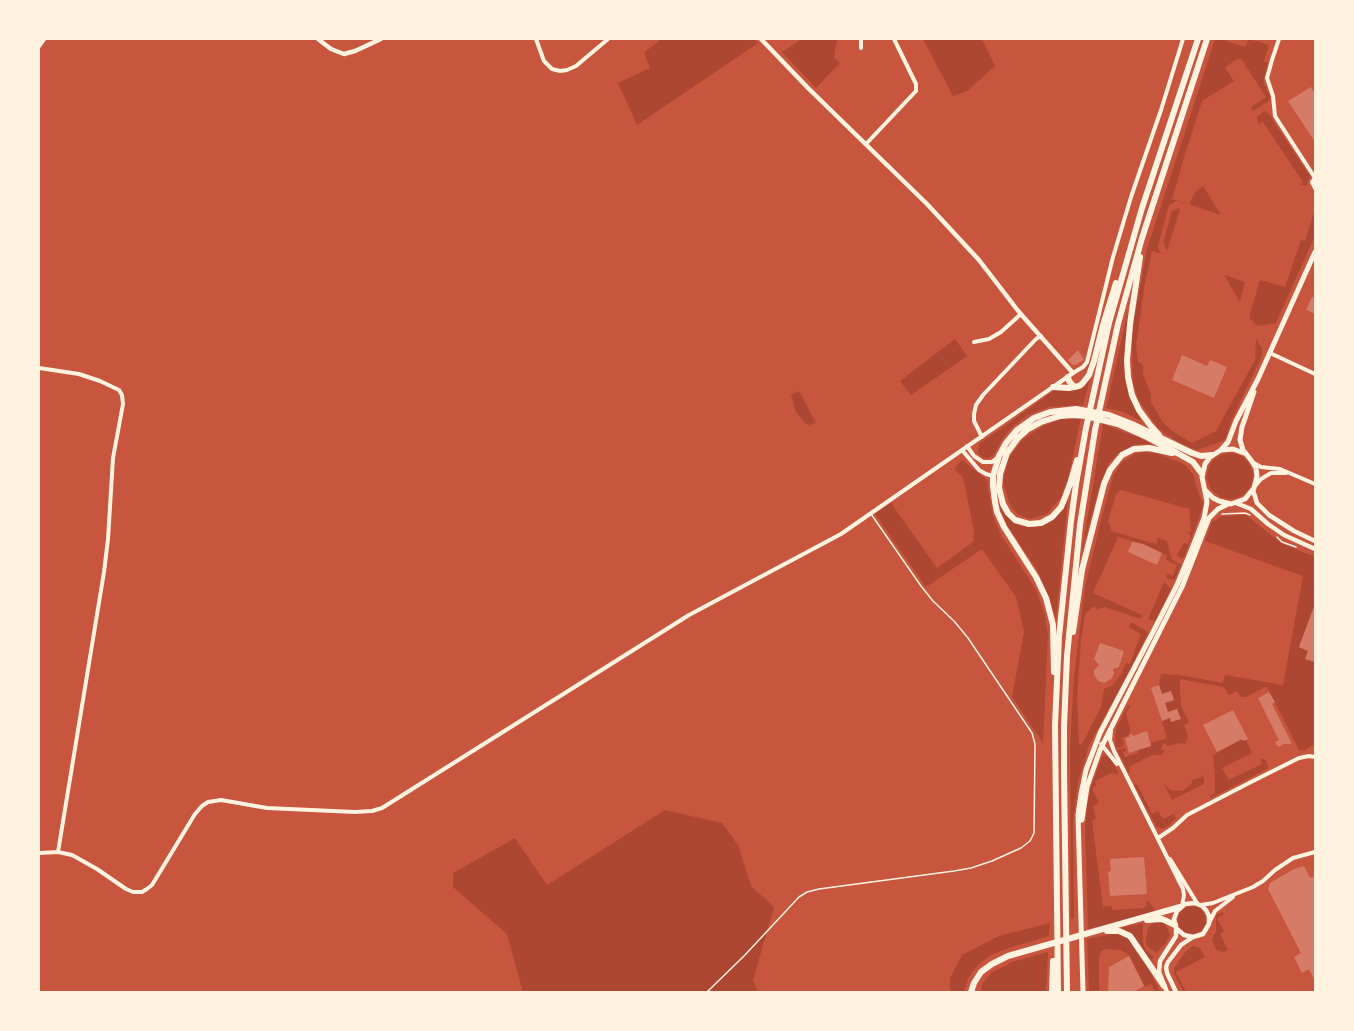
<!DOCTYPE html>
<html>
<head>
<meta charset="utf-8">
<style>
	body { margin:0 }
	#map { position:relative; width:1354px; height:1031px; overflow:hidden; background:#c8553d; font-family:Figtree,sans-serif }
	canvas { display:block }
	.frame { position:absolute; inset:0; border:40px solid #fff3e0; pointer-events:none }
</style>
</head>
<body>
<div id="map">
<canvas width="1354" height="1031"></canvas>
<div class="frame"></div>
</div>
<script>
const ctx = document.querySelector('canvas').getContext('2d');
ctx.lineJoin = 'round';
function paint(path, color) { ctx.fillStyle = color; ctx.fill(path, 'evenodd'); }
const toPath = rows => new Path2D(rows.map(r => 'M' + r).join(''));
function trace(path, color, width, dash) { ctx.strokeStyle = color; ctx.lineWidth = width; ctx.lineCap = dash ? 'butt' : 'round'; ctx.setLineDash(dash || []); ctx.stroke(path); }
const green = toPath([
	[661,39,754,39,758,43,637,125,618,83,650,68,644,53],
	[802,39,837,39,834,58,840,63,816,88,782,52],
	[923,39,982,39,995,66,967,91,953,96],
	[1215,39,1227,39,1226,41,1245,47,1249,39,1269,45,1264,61,1268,63,1264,78,1264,84,1270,96,1269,101,1253,111,1251,107,1266,97,1242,60,1239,59,1235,60,1225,68,1234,81,1202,101,1181,167,1181,169,1172,199,1189,204,1196,191,1203,186,1221,215,1189,204,1176,201,1169,205,1158,246,1159,251,1162,254,1152,251,1145,283,1136,346,1138,362,1143,365,1143,374,1151,394,1151,402,1162,421,1172,431,1192,443,1216,431,1255,360,1256,339,1262,348,1262,356,1231,421,1226,438,1223,441,1197,450,1179,443,1158,428,1138,399,1133,383,1132,343,1134,320,1147,249],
	[1265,111,1272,117,1273,121,1310,176,1306,186,1300,185,1303,182,1263,122,1258,124,1257,117,1263,112],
	[1180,208,1178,216,1167,251,1164,244,1164,239,1172,211],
	[1315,209,1315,236,1276,323,1259,326,1256,325,1250,318,1250,314,1260,280,1285,287,1301,240,1305,241],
	[1224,275,1245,282,1240,302],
	[1128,311,1124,364,1125,381,1129,397,1141,421,1123,412,1106,408],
	[955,339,967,356,911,395,900,381],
	[1090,379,1083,405,1049,407,1028,415,1013,426,1003,438,993,456,989,458,983,458,978,453,979,444,1055,390,1075,390,1082,388],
	[799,391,816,423,808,425,804,422,796,412,791,395],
	[1081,418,1069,475,1062,496,1047,514,1030,519,1017,514,1009,503,1003,482,1008,459,1022,440,1043,426,1062,419],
	[1103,424,1140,438,1152,444,1134,445,1126,449,1118,454,1109,463,1099,488,1082,551],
	[1143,452,1156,453,1184,464,1194,475,1196,486,1203,504,1202,510,1184,557,1182,558,1178,556,1177,554,1184,543,1188,544,1191,535,1186,533,1191,532,1189,508,1184,508,1179,506,1121,490,1116,494,1108,521,1111,527,1111,530,1114,532,1156,544,1158,538,1167,541,1171,557,1173,560,1181,565,1175,579,1170,580,1166,577,1167,574,1173,576,1177,565,1166,560,1167,556,1143,544,1118,537,1093,593,1142,615,1141,619,1105,607,1097,609,1094,606,1085,614,1081,640,1077,698,1079,744,1082,744,1101,707,1104,689,1112,686,1121,674,1126,663,1130,664,1141,634,1129,627,1131,622,1148,632,1132,666,1089,745,1078,782,1073,822,1074,919,1071,918,1070,747,1074,677,1085,587,1100,524,1113,476,1121,463,1134,454],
	'1207 476a23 23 0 1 1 46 0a23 23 0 1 1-46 0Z',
	[962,460,987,480,993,517,1001,535,1035,588,1044,611,1048,635,1043,743,1012,697,1024,632,1016,597,982,549,926,587,875,514,891,503,937,568,973,542,974,531,963,477,954,469],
	[1068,499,1056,619,1050,599,1036,568,1007,525,997,501,1004,514,1015,523,1035,527,1047,524,1060,512],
	[1246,515,1281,543,1315,557,1315,603,1299,647,1308,651,1305,659,1315,662,1315,744,1304,751,1299,750,1268,689,1265,687,1261,689,1246,697,1241,697,1237,691,1229,695,1224,687,1180,679,1180,692,1181,706,1189,723,1184,725,1188,736,1185,744,1179,743,1168,746,1165,744,1163,744,1161,749,1165,751,1161,755,1152,755,1129,767,1130,772,1129,773,1117,750,1125,748,1126,751,1123,752,1125,757,1138,753,1137,750,1151,746,1151,743,1167,738,1162,721,1170,718,1171,722,1180,719,1177,709,1168,712,1165,703,1174,699,1171,691,1162,694,1159,685,1161,674,1179,675,1223,683,1225,675,1283,685,1303,576,1205,541,1212,522,1222,516],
	[1164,582,1171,589,1155,621,1148,619],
	[1128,705,1130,706,1126,714,1131,731,1129,732,1129,735,1122,738,1124,746,1116,748,1115,735,1117,727],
	[1242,739,1244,741,1246,740,1252,753,1222,768,1229,780,1262,764,1260,759,1262,759,1266,760,1268,767,1267,769,1211,798,1210,796,1215,793,1215,773,1213,755],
	[1105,755,1111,760,1119,774,1111,773,1095,781,1097,785,1093,787,1093,791,1099,802,1093,807,1096,818,1092,821,1103,907,1112,906,1112,910,1145,908,1148,900,1156,912,1088,929,1085,828,1087,805,1091,786,1102,757],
	[1203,773,1204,784,1172,800,1164,784,1170,790,1179,791,1184,790,1191,784,1193,779,1196,779,1202,777],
	[1137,784,1152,814,1158,811,1163,819,1174,814,1176,818,1167,827,1162,829,1156,826,1134,785],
	[665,810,722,823,738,845,751,886,774,907,753,980,758,992,523,992,507,934,453,887,453,873,515,838,547,885],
	'1178 920a14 14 0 1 1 28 0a14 14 0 1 1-28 0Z',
	[1223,912,1224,914,1217,918,1224,931,1220,934,1228,950,1224,952,1217,950,1215,947,1212,939,1216,932,1216,915],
	[1155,921,1165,923,1170,934,1166,943,1156,953,1147,946,1146,939,1148,928],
	[1050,923,1049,936,1003,950,989,956,977,966,968,978,964,992,950,992,950,978,962,955,999,936],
	[1143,923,1143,943,1146,951,1154,957,1151,961,1134,937,1115,929],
	[1116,933,1128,938,1148,967,1160,992,1155,991,1151,984,1145,987,1129,955,1121,950,1108,949,1101,951,1099,957,1099,992,1089,992,1087,939],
	[1193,946,1200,948,1205,957,1176,972,1186,992,1184,992,1174,974,1174,968,1187,950],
	[1048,952,1046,992,981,992,982,984,991,973,1012,962]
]);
const building = toPath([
	[1311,87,1315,94,1315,142,1288,101],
	[1312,297,1315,298,1315,314,1306,310],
	[1078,350,1084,360,1075,365,1073,365,1068,360],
	[1182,355,1207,366,1210,360,1227,367,1214,398,1172,380],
	[1132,542,1143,544,1162,553,1157,565,1128,552],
	[1315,604,1315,662,1305,659,1308,651,1299,647],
	[1100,643,1124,651,1119,667,1113,669,1114,673,1112,678,1105,683,1098,681,1094,675,1094,670,1099,665,1094,659],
	[1159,685,1162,694,1171,691,1174,700,1165,703,1168,712,1177,709,1181,719,1171,722,1170,718,1162,721,1151,688],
	[1269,692,1275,702,1272,704,1292,744,1284,744,1278,747,1275,742,1279,740,1258,698],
	[1233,710,1248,739,1243,741,1242,739,1217,752,1203,725],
	[1147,731,1151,746,1129,753,1125,738,1130,737,1129,735,1132,734,1133,736],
	[1144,857,1147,894,1110,896,1108,872,1111,871,1110,859],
	[1304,866,1310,878,1315,876,1315,981,1309,969,1302,973,1294,957,1301,953,1268,889,1270,883,1294,869],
	[1129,956,1144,986,1133,992,1108,992,1109,967]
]);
const path = toPath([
	[1222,514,1245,513,1250,515],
	[1277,537,1282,542,1296,547]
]);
const service = toPath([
	[707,992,744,956,799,897,807,892,819,889,954,871,971,868,992,861,1021,848,1030,841,1034,833,1035,744,1032,733,968,638,954,621,933,601,921,586,871,514]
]);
const minor = toPath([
	[536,39,544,61,552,69,560,71,567,70,576,66,608,39],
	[861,39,861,48],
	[1279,39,1272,60,1267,78,1273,96,1275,116,1315,178],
	[866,144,916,91,916,84,894,39],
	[1315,178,1312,182,1315,188],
	[974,342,989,339,1001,332,1021,314],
	[1270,353,1315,374],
	[39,368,79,374,100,381,119,390,122,395,123,404,113,458,108,539,104,572,58,852],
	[1073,373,1083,367,1087,362,1113,257,1131,197,1161,110,1183,39],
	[982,437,974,421,974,414,976,405,983,395,1036,339,1041,336],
	[967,446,974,456,983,462,992,462,997,458],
	[962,450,979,470,986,474,993,476],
	[1254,463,1261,467,1280,469,1315,484],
	[1256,485,1261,479,1271,473,1286,473],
	[1111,731,1110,740,1114,751,1183,889,1184,895,1182,906],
	[1101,744,1117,764],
	[1158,838,1173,828,1187,815,1253,781,1299,758,1309,756,1315,757],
	[39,853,58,852,72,855,97,869,126,889,133,892,142,892,147,889,152,885,195,814,202,806,208,802,221,800,267,808,355,812,372,811,382,808,689,615,841,534,1053,387],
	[1170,859,1197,903],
	[1201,905,1213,903,1253,887,1263,881,1275,870,1293,858,1315,852],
	[1210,921,1215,911,1233,897]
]);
const tertiary = toPath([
	[318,39,331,49,344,54,355,51,381,39],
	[761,39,808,88,927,204,979,260,1019,312,1073,373,1053,387],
	[39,46,44,39],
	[1253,490,1257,503,1269,515,1294,531,1315,541],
	[1236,503,1251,509,1268,524,1284,535,1315,549],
	[1177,929,1184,935,1193,937],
	[1167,992,1159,972,1160,961,1176,936,1176,928,1174,919,1177,911,1185,904,1195,903,1202,906,1206,910,1209,916,1209,924,1203,934,1193,937,1181,945,1168,962,1166,967,1167,973,1176,992]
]);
const secondary = toPath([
	[1221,450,1233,449,1244,453],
	[1206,491,1213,498,1219,501,1231,504,1245,499,1254,488,1257,476,1256,468,1251,460,1243,450,1240,440,1242,427,1254,392],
	[1082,820,1087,787,1100,750,1182,587,1209,518,1218,509,1228,504],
	[1083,992,1078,815,1081,794,1086,770,1100,733,1152,634,1177,585,1191,551,1204,518,1207,502,1202,477,1205,464,1210,457,1221,450,1228,442,1236,421,1258,379,1315,252]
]);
const trunk = toPath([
	[1140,257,1130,324,1127,360,1128,377,1132,395,1139,410,1150,425,1159,435],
	[1068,377,1069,381,1074,387],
	[1053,387,1069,388,1079,386,1082,384,1089,375,1094,361,1103,325,1116,283],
	[1077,460,1070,484,1064,500,1061,507,1052,517,1041,523,1029,524,1015,520,1008,513,1003,504,999,488,1000,474,1007,453,1018,438,1028,429,1041,422,1060,416,1072,415,1086,416,1118,424,1147,437,1177,453,1193,462,1202,474],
	[1073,632,1082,570,1104,484,1110,470,1122,455,1134,449,1149,448,1172,453],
	[1054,672,1053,625,1046,598,1036,577,1004,527,997,512,995,502,993,486,993,476,999,456,1006,443,1017,430,1034,418,1050,412,1076,409,1109,415,1132,424,1192,453,1201,456,1212,455],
	[1147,920,1162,919,1175,925],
	[1107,931,1119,931,1130,936,1164,986],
	[971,992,974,983,981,972,992,964,1008,956,1180,907],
	[1052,992,1053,961],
	[1058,992,1055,725,1059,637,1071,521,1076,484,1086,428,1109,323,1142,208,1198,39],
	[1067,992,1064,773,1064,726,1067,656,1080,525,1095,430,1118,324,1142,238,1207,39]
]);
paint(green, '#ae4732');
paint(building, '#d67c66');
trace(path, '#fff3e0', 1.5);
trace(service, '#fff3e0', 1.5);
trace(minor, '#fff3e0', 4);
trace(tertiary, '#fff3e0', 4.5);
trace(secondary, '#fff3e0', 5);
trace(trunk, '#fff3e0', 6);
</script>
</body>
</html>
